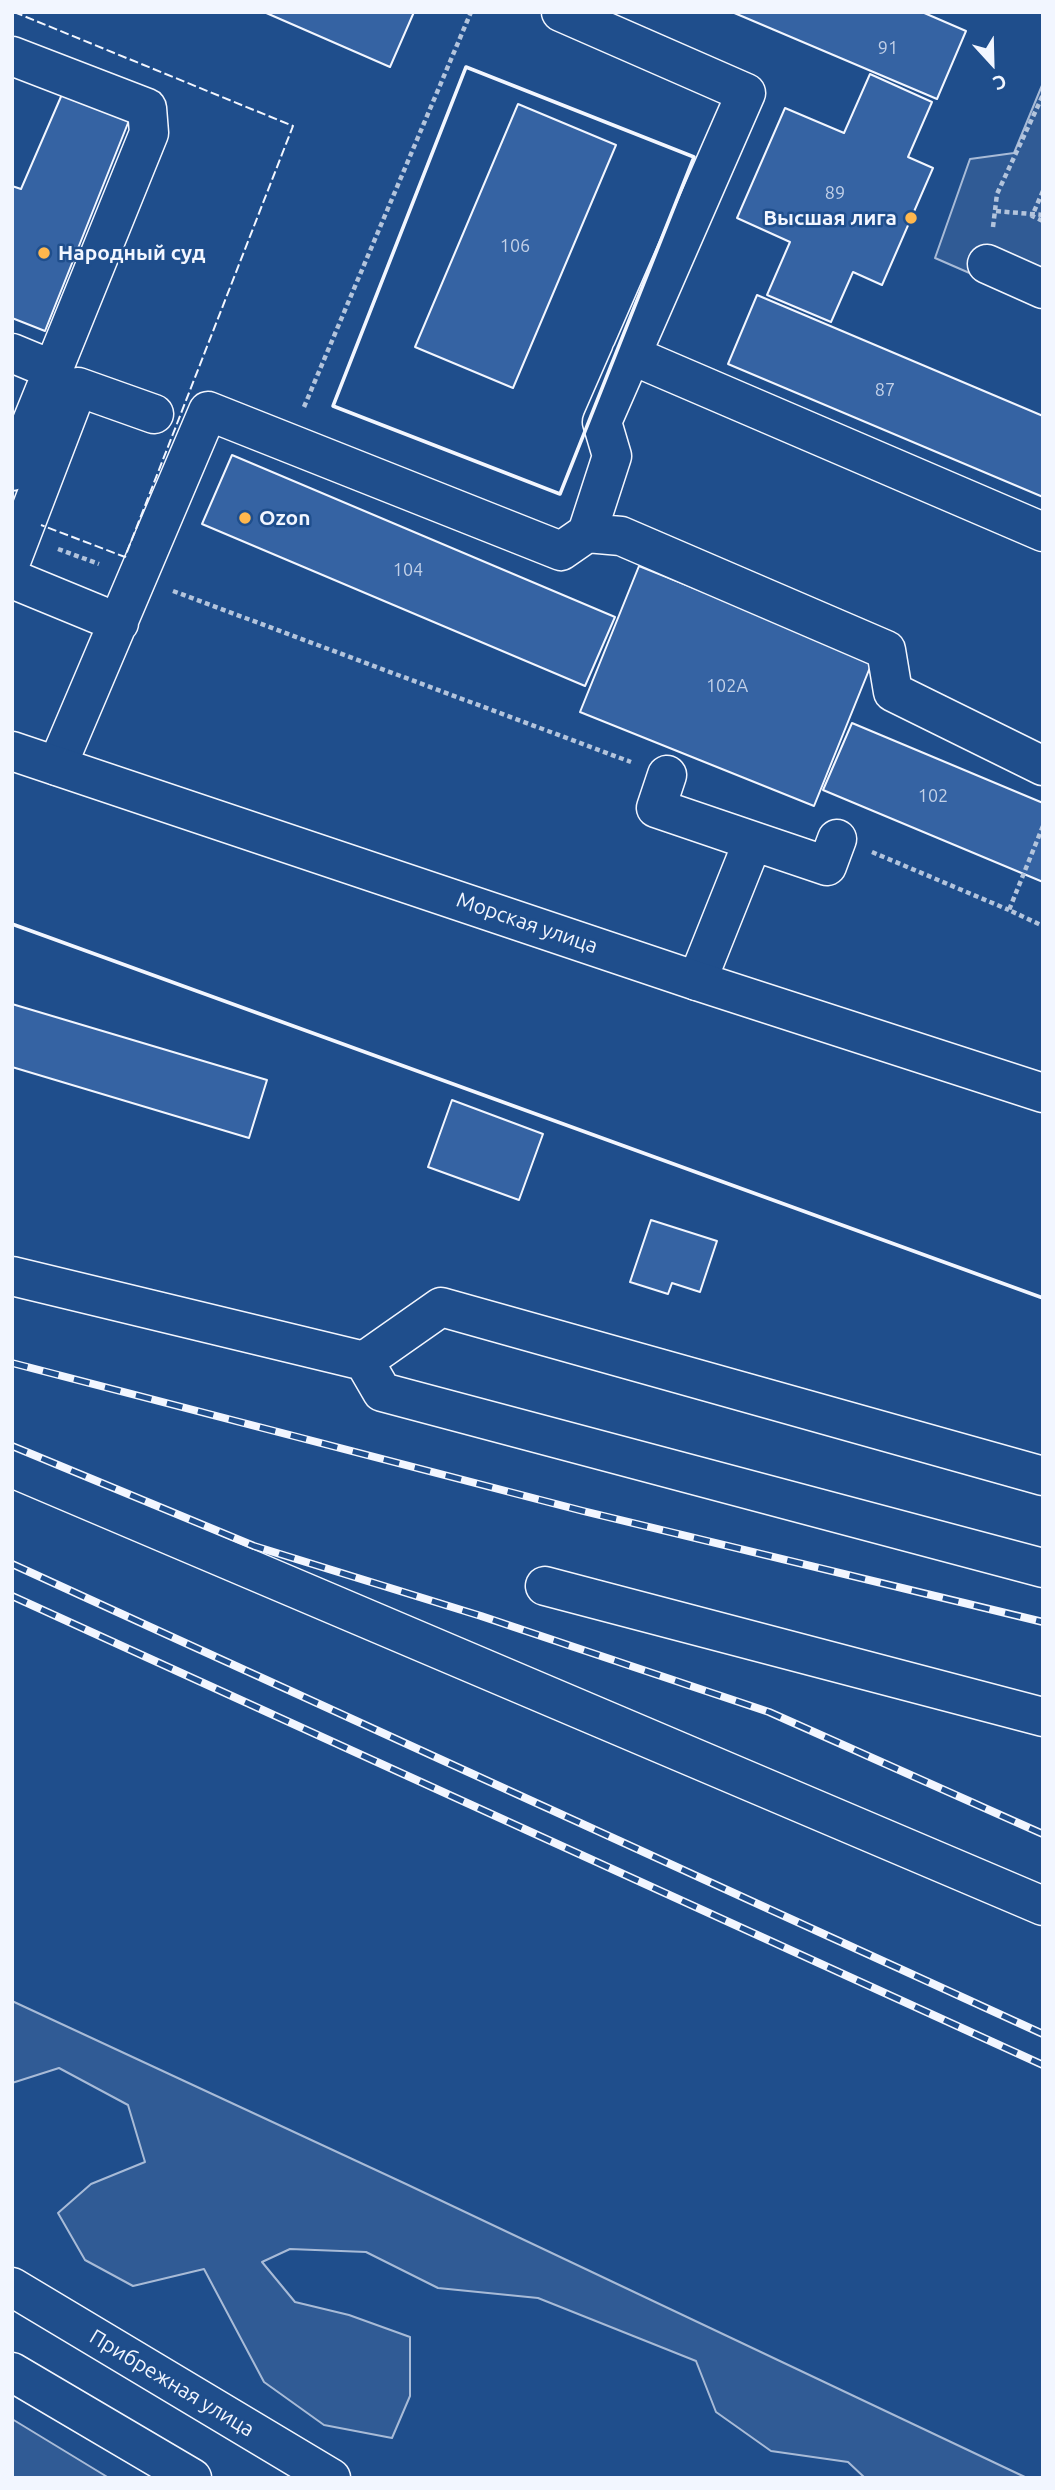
<!DOCTYPE html>
<html>
<head>
<meta charset="utf-8">
<style>
	body { margin:0 }
	#map { position:relative; width:1055px; height:2490px; overflow:hidden; background:#1f4e8c; font-family:Ubuntu,sans-serif }
	canvas { display:block }
	.frame { position:absolute; inset:0; border:14px solid #f2f6ff; pointer-events:none }
	.north { position:absolute; left:957px; top:28px; width:70px; height:70px; -webkit-text-stroke:5px #1f4e8c; paint-order:stroke; rotate:158deg; font-size:19px; font-weight:700; line-height:28px; text-align:center; color:#f2f6ff }
	.north::after { content:''; display:block; margin:auto; width:24px; height:32px; background:#f2f6ff; clip-path:polygon(50% 0,100% 100%,50% 72%,0 100%) }
</style>
</head>
<body>
<div id="map">
<canvas width="1055" height="2490"></canvas>
<div class="frame"></div>
<div class="north">С</div>
</div>
<script>
const ctx = document.querySelector('canvas').getContext('2d');
ctx.lineJoin = 'round';
function paint(path, color) { ctx.fillStyle = color; ctx.fill(path, 'evenodd'); }
const toPath = rows => new Path2D(rows.map(r => 'M' + r).join(''));
function trace(path, color, width, dash) { ctx.strokeStyle = color; ctx.lineWidth = width; ctx.lineCap = dash ? 'butt' : 'round'; ctx.setLineDash(dash || []); ctx.stroke(path); }
function drawText(font, color, halo, rows, align = 'center') {
  ctx.font = font + ' Ubuntu,sans-serif'; ctx.lineWidth = 5; ctx.setLineDash([]); ctx.textBaseline = 'middle'; ctx.strokeStyle = halo; ctx.fillStyle = color; for (const [text, x, y, turn = 0] of rows) {
    ctx.save(); ctx.translate(x, y); ctx.rotate((+turn || 0) * Math.PI / 180); ctx.textAlign = isNaN(turn) ? turn : align; if (halo) ctx.strokeText(text, 0, 0); ctx.fillText(text, 0, 0); ctx.restore();
  }
}
const built = toPath([
	[1043,83,1043,305,935,258,970,159,1014,153,1043,83],
	[12,2001,406,2184,1027,2478,865,2478,848,2462,771,2451,716,2412,696,2361,538,2298,438,2288,366,2252,290,2249,262,2262,295,2302,349,2315,410,2337,410,2396,392,2438,324,2425,264,2382,204,2269,133,2286,85,2260,58,2213,91,2184,145,2162,128,2105,59,2068,12,2083,12,2001],
	[12,2419,109,2478,12,2478,12,2419]
]);
const building = toPath([
	[264,12,414,12,390,67,264,12],
	[732,12,922,12,966,31,937,99,732,12],
	[870,74,932,102,908,157,933,168,882,285,853,272,831,322,767,295,790,242,737,218,785,108,844,133,870,74],
	[63,92,130,118,45,331,12,318,12,186,21,189,63,92],
	[518,104,616,145,513,388,415,347,518,104],
	[757,295,1043,416,1043,497,728,364,757,295],
	[232,455,615,617,585,686,202,524,232,455],
	[639,566,873,660,814,806,580,712,639,566],
	[852,723,1043,803,1043,882,823,790,852,723],
	[12,1004,267,1080,249,1138,12,1067,12,1004],
	[452,1100,543,1134,519,1200,428,1167,452,1100],
	[651,1220,717,1241,700,1292,672,1283,668,1294,630,1282,651,1220]
]);
const path = toPath([
	[1043,191,1032,216,1043,221],
	[996,211,1043,215],
	[993,227,997,194,1043,95],
	[304,407,471,12],
	[58,549,99,564],
	[173,591,631,762],
	[1043,826,1009,910,1043,926],
	[872,852,1009,910]
]);
const minor = toPath([
	[12,56,147,108,149,133,12,471],
	[987,264,1043,289],
	[12,353,53,370],
	[631,355,1043,532],
	[587,533,621,536,886,650,893,692,1043,766],
	[12,559,78,387,154,414],
	[12,579,119,623],
	[57,766,208,411,561,551,587,533,612,456,602,422,746,93,561,12],
	[667,775,656,808,753,841],
	[697,981,753,841,827,866,837,839],
	[12,1276,364,1361,441,1307,1043,1476],
	[364,1361,382,1392,1043,1568],
	[12,1468,1043,1906],
	[545,1586,1043,1717]
]);
const major = toPath([
	[12,751,697,981,1043,1093],
	[12,2287,331,2478],
	[12,2372,192,2478]
]);
const rail = toPath([
	[12,1363,583,1511,1043,1622],
	[12,1446,254,1546,481,1616,769,1712,1043,1834],
	[12,1564,1043,2034],
	[12,1596,1043,2065]
]);
const fence = toPath([
	[14,12,293,126,125,557,41,525]
]);
const wall = toPath([
	[466,67,694,157,560,494,333,406,466,67],
	[12,924,1043,1298]
]);
const markers = [
	[911,218,7,"#ffb74d"],
	[44,253,7,"#ffb74d"],
	[245,518,7,"#ffb74d"]
];
const numberNames = [
	["91",888,48],
	["89",835,193],
	["106",515,246],
	["87",885,390],
	["104",408,570],
	["102А",727,686],
	["102",933,796]
];
const poiNames = [
	["Высшая лига",897,218,"right"],
	["Народный суд",58,253],
	["Ozon",259,518]
];
const streetNames = [
	["Морская улица",527,923,19],
	["Прибрежная улица",172,2383,31]
];
paint(built, '#305b95');
trace(built, '#a8bbd7', 2);
paint(building, '#3563a3');
trace(building, '#f2f6ff', 2);
trace(minor, '#f2f6ff', 41);
trace(major, '#f2f6ff', 41);
trace(path, '#b3c4dc', 4.5, [5, 3.5]);
trace(minor, '#1f4e8c', 38);
trace(major, '#1f4e8c', 38);
trace(rail, '#f2f6ff', 8);
trace(rail, '#1f4e8c', 5, [16]);
trace(fence, '#f2f6ff', 2, [9, 3.5]);
trace(wall, '#f2f6ff', 3.5);
for (const [x, y, r, color] of markers) { const dot = new Path2D(); dot.arc(x, y, r, 0, 2 * Math.PI); ctx.fillStyle = color; ctx.fill(dot); trace(dot, '#1f4e8c', 2.5); }
drawText('18px', '#c3d1e8', null, numberNames);
drawText('bold 21px', '#f2f6ff', '#1f4e8c', poiNames, 'left');
drawText('21px', '#f2f6ff', '#1f4e8c', streetNames);
</script>
</body>
</html>
